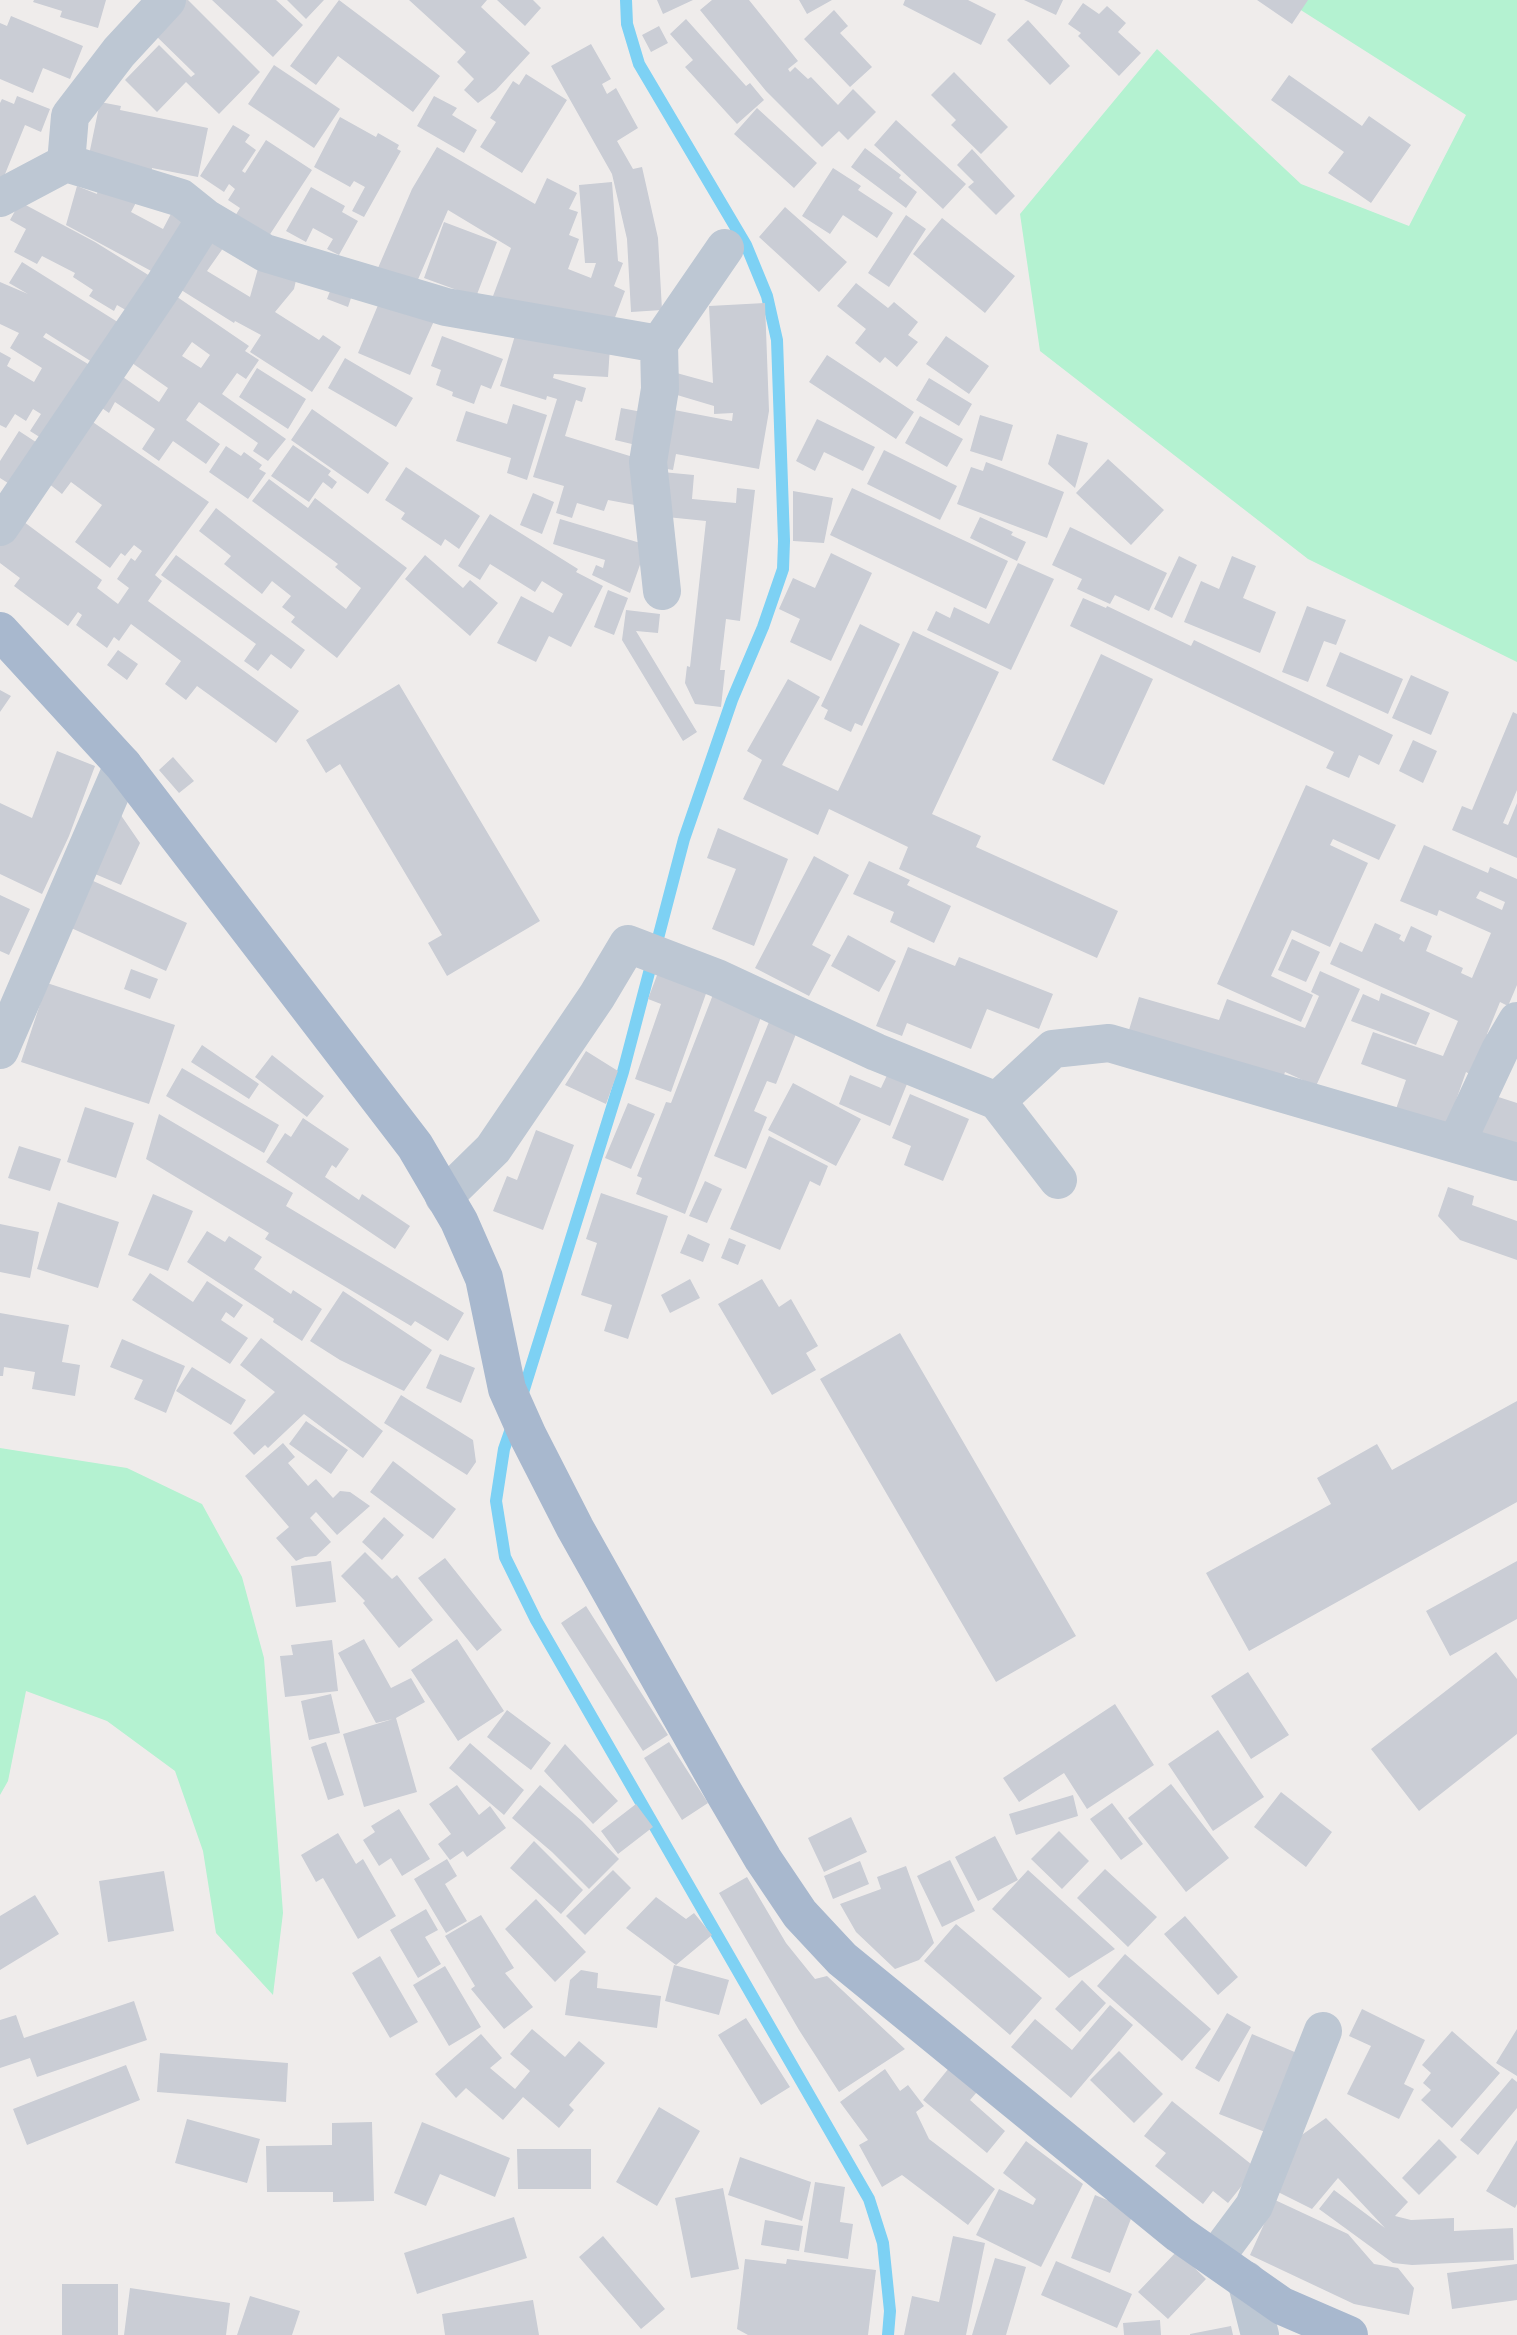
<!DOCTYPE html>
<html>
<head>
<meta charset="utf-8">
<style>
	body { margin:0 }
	canvas { display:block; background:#efeceb }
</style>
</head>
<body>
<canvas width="1517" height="2335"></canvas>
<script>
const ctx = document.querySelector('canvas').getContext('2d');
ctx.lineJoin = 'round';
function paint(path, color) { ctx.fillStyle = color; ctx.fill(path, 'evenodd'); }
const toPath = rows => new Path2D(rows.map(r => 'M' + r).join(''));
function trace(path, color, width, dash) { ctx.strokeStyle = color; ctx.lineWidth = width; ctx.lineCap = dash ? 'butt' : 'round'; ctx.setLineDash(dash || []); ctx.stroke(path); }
const green = toPath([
	[1285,0,1517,0,1517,662,1308,559,1040,351,1020,214,1157,49,1301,184,1409,226,1466,115],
	[0,1448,127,1468,202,1504,242,1577,264,1658,283,1913,273,1995,216,1933,203,1851,175,1771,107,1721,26,1691,8,1781,0,1795]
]);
const stream = toPath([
	[521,1399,623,1072,684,839,732,700,763,627,783,569,784,541,777,340,767,296,746,245,639,64,627,24,626,0],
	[513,1423,504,1449,496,1501,505,1557,536,1620,869,2199,883,2243,890,2311,888,2335]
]);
const building = toPath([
	[34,0,106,0,98,28,60,17,62,11,33,2],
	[182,0,188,0,260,72,219,114,186,82,157,112,125,80,159,45,191,77,195,74,151,31],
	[212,0,276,0,303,25,273,57],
	[287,0,324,0,306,19],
	[339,0,440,76,413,112,338,56,316,85,290,66],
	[409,0,487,0,481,7,530,53,496,90,478,103,464,90,474,79,457,62,466,52],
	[497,0,533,0,541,8,525,26],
	[657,0,693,0,663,14],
	[712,0,749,0,798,61,788,69,790,72,795,67,808,79,811,77,838,105,853,89,876,112,848,140,839,131,822,147,766,91,700,10],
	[799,0,832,0,807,14],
	[905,0,968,0,996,14,981,45,903,5],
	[1024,0,1063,0,1056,15],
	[1257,0,1308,0,1292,24],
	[1083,3,1099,14,1107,6,1126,23,1118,32,1141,53,1119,76,1078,36,1081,33,1068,24],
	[834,10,848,26,840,33,872,67,850,87,804,39],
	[11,16,83,46,70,79,43,68,33,93,0,79,0,23,7,26],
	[686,19,746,86,750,83,764,100,737,124,685,67,693,60,670,34],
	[1028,20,1070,66,1050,85,1007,40],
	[659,26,668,43,651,52,642,35],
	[591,44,611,79,602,84,607,94,616,88,638,128,617,141,633,169,642,167,658,238,662,310,631,312,627,239,612,174,551,66],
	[274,65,340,109,314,148,248,104],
	[954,72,1008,127,981,154,951,125,956,120,931,95],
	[526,74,567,100,522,173,480,147,496,122,490,118,513,81,519,85],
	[1289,75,1362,126,1369,116,1411,145,1371,203,1328,173,1344,152,1271,100],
	[17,96,50,109,41,132,25,125,3,179,0,178,0,103,2,99,14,104],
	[434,96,457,108,452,115,477,130,464,153,417,126],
	[100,102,121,106,120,110,208,128,198,177,152,168,152,170,89,155],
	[757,108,817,163,794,188,734,134],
	[340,117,376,137,378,133,399,145,397,149,401,151,364,217,352,211,365,187,354,181,350,187,314,167],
	[896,120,966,184,943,209,874,145],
	[233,125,250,135,245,142,256,150,242,171,245,173,266,140,312,170,265,242,232,221,240,208,228,200,235,189,229,184,224,192,200,176],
	[437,147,535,204,547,178,577,193,569,209,578,212,569,235,579,239,568,269,591,278,596,263,585,263,579,185,612,182,618,261,623,263,614,286,625,291,611,328,493,296,511,248,448,210,416,284,378,268,412,189],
	[865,148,901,175,899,178,917,192,906,208,851,167],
	[972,149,1015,196,996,215,968,187,974,182,957,165],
	[833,168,861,186,858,190,893,213,877,238,843,215,830,234,802,216],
	[99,185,139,197,131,212,163,229,173,210,196,222,166,279,66,225,77,186,97,194],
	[311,187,345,206,342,212,358,221,339,255,327,249,333,239,313,228,306,242,286,231],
	[20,202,95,242,158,281,136,316,117,305,114,311,89,296,93,290,73,277,75,273,42,256,37,264,14,252,26,229,10,220],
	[785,207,847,262,819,292,759,237],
	[906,215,926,229,889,287,868,273],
	[942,218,1015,276,985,313,913,254],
	[444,222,497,242,476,297,424,278],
	[203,229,226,244,207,271,250,297,259,265,297,276,294,289,275,312,319,340,323,335,341,347,312,392,250,352,261,335,235,321,234,323,170,283],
	[22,262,124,326,100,367,46,333,43,337,98,370,49,443,30,431,41,414,33,409,26,421,15,414,6,428,0,425,0,352,11,358,7,366,34,382,42,368,10,348,19,333,0,324,0,282,28,294,9,283],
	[335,278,355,286,348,307,327,299],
	[856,283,888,308,894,302,918,322,908,335,918,342,897,367,885,357,880,363,855,343,866,329,837,306],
	[167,290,249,346,245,351,259,360,246,379,237,373,222,394,286,439,268,461,253,451,258,443,199,402,186,420,220,444,206,464,173,441,159,461,142,449,155,429,115,402,109,413,89,399,110,368,159,402,168,388,122,356],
	[192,342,210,355,201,368,182,356],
	[381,298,434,321,410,375,358,353],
	[765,303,769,411,759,469,676,454,673,470,650,466,669,409,732,421,733,413,714,414,714,406,667,392,673,372,713,383,709,306],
	[516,332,610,347,608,377,554,374,553,378,586,388,582,402,576,400,565,436,633,457,640,506,608,500,604,511,577,503,572,518,556,513,564,486,533,477,557,399,547,396,546,400,500,386],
	[442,336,503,359,491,389,481,385,474,404,452,396,453,392,436,385,441,370,431,366],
	[946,336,989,366,969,394,926,364],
	[827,355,914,412,896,439,809,382],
	[345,358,413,398,396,427,328,388],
	[257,368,306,399,288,429,239,397],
	[929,378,972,404,959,426,916,400],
	[513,404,547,415,527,480,507,473,511,458,456,441,466,411,507,424],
	[621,408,642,412,636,445,615,440],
	[312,409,389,463,368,494,291,440],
	[980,415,1013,425,1002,461,970,451],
	[84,416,209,502,155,575,162,581,148,601,299,711,276,743,197,686,186,700,165,684,181,661,131,624,119,641,114,637,107,648,76,625,82,615,78,612,68,626,14,586,20,578,0,563,0,538,16,516,102,580,97,588,118,604,129,588,117,579,131,558,135,561,142,551,134,545,125,556,121,553,110,568,75,542,102,505,71,482,62,494,39,476],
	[920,416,963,439,947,467,905,443],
	[817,419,875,447,863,471,824,452,815,471,796,461],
	[19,431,45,448,19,490,0,478,0,461],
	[1057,434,1088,443,1075,488,1048,464],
	[293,445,331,471,328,475,337,482,332,489,323,482,309,502,271,476],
	[226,446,241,456,244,452,262,465,259,469,266,473,248,499,209,472],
	[884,450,957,486,940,520,867,484],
	[1108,459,1164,510,1131,545,1076,493],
	[986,462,1064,492,1047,538,957,504,971,467,983,471],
	[406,467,480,516,459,549,445,539,441,546,401,519,405,513,385,500],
	[662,472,694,475,692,499,736,503,737,488,755,490,740,621,726,619,720,670,725,670,721,707,695,704,685,683,687,666,690,667,706,521,657,516],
	[269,479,308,508,315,498,407,568,337,658,291,622,295,617,282,607,291,596,272,581,262,594,224,564,231,556,199,531,216,508,346,609,361,588,335,567,338,564,252,501],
	[852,488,1008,561,986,609,830,535],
	[793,491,833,498,824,543,793,541],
	[533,493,554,502,542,534,520,525],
	[490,514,578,569,576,572,603,586,571,647,549,636,536,662,497,643,521,596,553,613,563,594,542,581,535,592,490,564,480,580,458,566],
	[980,517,1013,532,1011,535,1026,542,1017,561,970,538],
	[560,519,647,545,630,593,592,575,596,565,603,568,605,560,553,544],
	[1070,527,1167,573,1149,611,1115,595,1110,604,1077,589,1082,579,1052,565],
	[831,553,872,573,831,661,790,642,800,619,779,609,793,578,815,588],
	[176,555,305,650,291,669,271,654,258,671,244,661,256,644,161,575],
	[425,555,463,588,470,580,498,603,470,636,405,579],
	[1179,556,1197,565,1172,618,1154,609],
	[1232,556,1256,566,1243,598,1276,612,1260,653,1184,622,1201,581,1219,589],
	[1018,563,1054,579,1011,670,927,630,936,611,950,618,954,607,989,624],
	[608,590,628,598,614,635,594,627],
	[1083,598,1106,608,1107,606,1191,646,1194,640,1393,735,1379,765,1359,755,1349,778,1326,768,1334,752,1070,626],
	[1307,606,1346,620,1336,645,1324,641,1308,682,1282,672],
	[626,610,660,614,658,633,636,631,697,732,683,741,622,640],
	[860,624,900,644,862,726,855,723,851,732,824,719,828,710,821,706],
	[913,631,999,672,932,814,981,836,976,847,1118,911,1097,958,899,869,908,847,829,809,818,835,743,799,762,760,747,751,788,679,820,697,782,765,838,791],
	[118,650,138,664,127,680,107,665],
	[1340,652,1403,679,1388,714,1326,686],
	[1101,654,1153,679,1104,785,1052,760],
	[1411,675,1449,692,1431,735,1392,718],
	[399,684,540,921,447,976,428,943,442,935,340,764,326,773,306,740],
	[0,690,11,696,0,712],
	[1513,712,1517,714,1517,790,1503,823,1508,825,1517,803,1517,858,1452,830,1462,806,1472,810],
	[1413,740,1437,751,1423,783,1399,771],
	[57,751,95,766,69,836,42,894,0,874,0,803,32,818],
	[173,757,194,781,179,793,159,770],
	[1306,785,1396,825,1379,860,1333,839,1330,845,1368,863,1330,947,1292,930,1271,976,1313,995,1301,1022,1217,984],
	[116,808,140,843,121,885,88,871],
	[718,828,788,859,754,946,712,929,736,869,707,858],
	[1424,845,1488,873,1490,867,1517,879,1517,985,1508,1006,1500,1002,1487,1034,1493,1036,1475,1077,1466,1072,1447,1126,1396,1109,1406,1080,1361,1064,1373,1032,1443,1056,1458,1021,1330,964,1340,942,1362,952,1375,923,1401,935,1399,939,1404,942,1411,926,1432,936,1426,951,1463,968,1461,973,1472,978,1491,933,1439,910,1437,916,1400,901],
	[1480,891,1505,902,1502,910,1476,898],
	[814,856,849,875,812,945,831,955,809,996,755,968],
	[869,861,910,880,907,885,951,906,934,943,890,922,894,912,853,894],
	[91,880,187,923,166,971,69,927],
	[0,895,30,909,9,955,0,951],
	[848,935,896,961,879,992,831,966],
	[1292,939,1320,952,1306,982,1278,970],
	[908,947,955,966,959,957,1053,994,1039,1029,987,1009,971,1049,907,1023,902,1036,876,1026],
	[131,969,158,979,150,999,124,989],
	[659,970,708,988,671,1092,635,1079,661,1004,648,999],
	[1320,971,1360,989,1316,1086,1285,1072,1283,1078,1129,1030,1139,997,1219,1020,1227,999,1305,1028,1319,996,1311,992],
	[47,983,175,1025,149,1104,21,1062],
	[714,992,763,1012,685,1214,636,1194,642,1178,637,1176,666,1102,671,1103],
	[1381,993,1430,1013,1416,1045,1351,1021,1363,994,1379,1001],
	[771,1017,798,1029,776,1084,767,1081,754,1111,767,1117,746,1169,714,1156],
	[202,1045,259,1084,249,1099,191,1062],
	[586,1051,618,1071,606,1104,565,1085],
	[272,1055,324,1096,307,1117,255,1077],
	[182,1068,279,1125,264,1153,166,1096],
	[889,1071,909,1079,890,1126,839,1104,850,1075,881,1088],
	[793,1083,861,1119,836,1166,768,1130],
	[1483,1092,1517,1103,1517,1148,1470,1133],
	[910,1094,969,1119,943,1181,904,1165,911,1146,892,1138],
	[628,1103,655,1114,631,1169,605,1158],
	[85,1107,134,1123,116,1178,67,1162],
	[159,1114,293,1193,286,1206,464,1313,448,1341,415,1321,411,1326,265,1239,269,1233,146,1159],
	[303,1118,349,1149,336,1168,332,1165,325,1177,359,1200,362,1194,410,1226,395,1249,266,1162,285,1133,291,1137],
	[536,1130,574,1145,543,1230,493,1211,507,1176,517,1180],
	[769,1136,828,1166,820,1186,810,1181,780,1250,730,1229],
	[19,1146,61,1159,50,1191,8,1178],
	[705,1181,722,1189,707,1223,689,1216],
	[1448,1187,1474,1196,1472,1205,1517,1221,1517,1260,1460,1240,1438,1216],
	[601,1193,668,1216,628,1339,604,1331,612,1305,581,1295,597,1243,586,1239],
	[153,1194,193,1211,168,1271,128,1255],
	[58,1202,119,1222,98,1288,37,1269],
	[0,1224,39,1232,30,1278,0,1272],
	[207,1231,225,1242,229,1236,262,1257,254,1269,291,1294,293,1290,322,1309,302,1341,273,1322,274,1319,187,1262],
	[688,1234,710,1244,703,1262,680,1253],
	[729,1238,746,1245,738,1265,721,1258],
	[150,1273,193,1302,207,1281,243,1305,234,1318,226,1312,221,1320,248,1338,230,1364,132,1300],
	[690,1279,700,1298,670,1313,661,1295],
	[762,1279,779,1307,791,1299,818,1346,806,1353,816,1370,772,1395,718,1304],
	[343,1291,432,1350,404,1391,340,1360,310,1341],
	[0,1313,69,1325,62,1362,80,1365,75,1396,32,1389,35,1372,4,1367,3,1376,0,1376],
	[900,1333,1076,1636,996,1682,820,1379],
	[261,1338,383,1431,363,1458,304,1414,268,1448,265,1445,254,1455,233,1433,275,1392,240,1365],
	[122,1339,185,1366,166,1413,134,1399,143,1380,110,1367],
	[440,1354,475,1368,461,1403,426,1388],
	[192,1367,246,1400,231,1425,176,1391],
	[401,1395,473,1440,476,1462,467,1475,384,1423],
	[1517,1401,1517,1502,1249,1651,1206,1573,1331,1504,1317,1478,1377,1444,1392,1470],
	[306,1421,348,1450,331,1474,289,1444],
	[283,1443,295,1457,288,1463,308,1486,316,1479,333,1498,340,1491,350,1492,370,1506,337,1535,316,1512,310,1518,331,1542,316,1556,305,1557,296,1561,276,1538,289,1527,245,1476],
	[393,1461,456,1509,433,1539,370,1492],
	[384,1517,404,1535,382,1560,362,1542],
	[365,1552,392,1579,397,1575,433,1620,399,1648,363,1603,365,1601,341,1576],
	[445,1558,502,1630,477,1651,418,1578],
	[331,1561,336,1602,296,1607,291,1566],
	[1517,1561,1517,1619,1450,1656,1426,1611],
	[586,1606,668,1735,643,1751,561,1623],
	[364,1639,391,1688,411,1678,425,1702,396,1718,417,1792,364,1807,343,1734,393,1719,376,1723,338,1653],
	[457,1639,504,1711,458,1741,411,1670],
	[332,1640,338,1691,285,1697,280,1656,293,1655,291,1645],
	[1496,1652,1517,1679,1517,1734,1419,1811,1371,1749],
	[1248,1672,1289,1735,1251,1759,1211,1696],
	[331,1694,340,1733,309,1740,301,1701],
	[1115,1704,1154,1765,1087,1809,1064,1773,1019,1802,1003,1778],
	[507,1710,551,1743,531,1770,487,1737],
	[1218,1730,1264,1797,1213,1831,1168,1764],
	[326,1742,344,1795,328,1800,311,1747],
	[669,1742,708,1803,682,1820,644,1758],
	[470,1743,524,1790,504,1815,449,1768],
	[565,1744,618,1801,593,1824,544,1771],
	[1171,1784,1229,1858,1186,1892,1128,1818],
	[457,1785,479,1815,490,1806,506,1828,467,1857,463,1851,450,1860,438,1844,451,1834,429,1804],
	[540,1785,582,1821,619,1859,589,1889,552,1852,512,1818],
	[1281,1792,1332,1832,1306,1867,1254,1827],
	[1073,1795,1078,1816,1016,1835,1009,1814],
	[1112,1803,1143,1844,1121,1860,1090,1819],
	[636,1804,653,1827,618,1854,601,1831],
	[399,1809,430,1859,402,1876,391,1858,379,1866,363,1840,375,1832,371,1826],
	[851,1817,867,1852,824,1872,808,1838],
	[1059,1831,1089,1861,1062,1889,1031,1859],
	[338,1833,356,1864,363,1859,396,1916,358,1939,323,1878,316,1882,301,1855],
	[995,1836,1018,1880,978,1901,955,1857],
	[534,1841,583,1890,561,1914,510,1868],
	[447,1859,457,1876,445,1884,467,1921,446,1933,414,1879],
	[950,1860,975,1911,942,1927,917,1876],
	[860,1861,869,1884,833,1899,824,1876],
	[906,1866,934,1943,919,1960,895,1969,856,1932,840,1904,881,1889,877,1877],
	[1105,1869,1157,1917,1128,1947,1077,1898],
	[613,1870,631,1888,585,1935,566,1916],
	[1028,1870,1115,1949,1069,1978,992,1909],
	[164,1871,174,1931,108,1942,99,1881],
	[747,1877,786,1943,815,1979,827,1976,905,2049,839,2092,799,2030,719,1893],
	[35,1895,59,1934,0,1970,0,1916],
	[656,1897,686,1919,694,1913,712,1935,676,1965,626,1928],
	[536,1899,586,1952,555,1982,505,1929],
	[426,1909,438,1930,425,1937,441,1964,418,1978,390,1930],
	[481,1915,514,1968,505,1973,533,2007,504,2029,471,1989,475,1986,445,1936],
	[1185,1916,1238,1977,1218,1995,1164,1934],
	[956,1924,1042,1998,1010,2035,924,1961],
	[1125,1954,1211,2029,1182,2061,1097,1986],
	[380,1956,418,2022,390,2038,352,1973],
	[674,1965,729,1980,719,2015,665,2001],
	[445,1966,481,2027,449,2046,413,1985],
	[581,1970,598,1973,597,1988,661,1996,657,2028,565,2015,570,1980],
	[1082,1980,1106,2003,1080,2032,1055,2009],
	[134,2001,147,2040,37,2077,30,2058,0,2068,0,2020,16,2015,24,2038],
	[1110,2005,1133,2025,1071,2098,1011,2047,1035,2019,1072,2050],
	[1362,2009,1425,2040,1404,2084,1414,2089,1399,2119,1347,2094,1371,2046,1349,2036],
	[1227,2013,1251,2027,1219,2082,1195,2068],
	[746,2018,790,2087,761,2105,718,2035],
	[532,2029,565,2057,579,2041,605,2063,569,2105,574,2110,559,2128,523,2097,503,2120,466,2088,456,2098,435,2074,481,2034,502,2058,490,2068,515,2089,530,2071,510,2054],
	[1517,2029,1517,2076,1496,2063],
	[1452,2031,1500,2073,1452,2128,1421,2100,1431,2090,1423,2083,1431,2073,1422,2065],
	[1252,2034,1297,2053,1265,2132,1219,2114],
	[1119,2051,1163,2094,1134,2123,1090,2080],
	[160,2053,288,2063,286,2102,157,2092],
	[126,2065,140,2100,27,2145,13,2109],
	[949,2068,977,2092,970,2100,1005,2131,987,2153,923,2100],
	[885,2069,900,2091,908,2085,924,2106,916,2112,929,2139,995,2189,968,2225,902,2175,882,2187,859,2145,868,2140,840,2102],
	[1512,2078,1517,2082,1517,2108,1478,2155,1460,2140],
	[1172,2101,1256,2168,1228,2203,1213,2191,1203,2204,1155,2166,1166,2153,1144,2136],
	[659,2107,700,2131,657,2206,616,2182],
	[1326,2118,1408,2202,1395,2216,1411,2220,1454,2218,1454,2231,1513,2228,1514,2260,1412,2265,1393,2263,1319,2209,1334,2190,1385,2228,1338,2178,1312,2209,1278,2192,1296,2139],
	[187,2119,260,2139,247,2183,175,2163],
	[372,2122,374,2201,333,2202,333,2192,267,2192,266,2146,332,2145,332,2123],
	[422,2122,510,2158,495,2197,440,2174,426,2206,394,2193],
	[1439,2139,1457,2157,1419,2195,1402,2178],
	[1517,2140,1517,2204,1515,2208,1486,2191],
	[1026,2141,1083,2184,1041,2267,976,2235,999,2189,1033,2205,1036,2199,1003,2173],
	[517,2149,591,2149,591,2189,518,2189],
	[740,2157,811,2182,802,2221,728,2195],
	[815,2182,845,2187,840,2222,853,2224,848,2259,804,2252],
	[723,2188,739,2269,691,2278,675,2198],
	[1095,2195,1134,2211,1110,2273,1071,2258],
	[1275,2200,1348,2234,1374,2264,1398,2268,1414,2288,1409,2315,1354,2304,1250,2255],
	[514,2217,527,2258,417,2294,404,2253],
	[765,2220,803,2226,799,2251,761,2245],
	[603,2236,665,2309,641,2329,579,2257],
	[953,2236,985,2243,966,2335,904,2335,912,2296,939,2302],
	[1177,2251,1206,2279,1168,2319,1138,2292],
	[995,2258,1026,2267,1006,2335,972,2335],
	[745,2259,786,2264,787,2259,876,2270,868,2335,748,2335,737,2329],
	[1056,2261,1132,2294,1117,2328,1041,2295],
	[1517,2264,1517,2300,1452,2309,1447,2273],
	[62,2284,118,2284,118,2335,62,2335],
	[130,2288,230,2303,226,2335,124,2335],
	[250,2296,300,2311,292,2335,237,2335],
	[533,2300,539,2335,445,2335,442,2314],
	[1160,2320,1161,2335,1124,2335,1123,2323],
	[1231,2326,1233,2335,1190,2335,1190,2334]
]);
const minor = toPath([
	[66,163,70,116,119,52,167,0],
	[0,198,66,163,181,198,206,218,265,253,446,307,659,344],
	[0,527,162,288,206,218],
	[662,591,648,462,660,389,659,344,725,248],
	[0,1050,123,765],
	[997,1101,1053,1049,1109,1043,1517,1162],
	[1456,1144,1500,1050,1517,1021],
	[444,1197,493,1149,597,996,628,944,717,978,876,1052,997,1101,1058,1180],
	[1216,2257,1254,2206,1323,2031],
	[1246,2280,1260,2335]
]);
const major = toPath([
	[0,631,123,765,415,1146,459,1221,484,1278,507,1389,528,1436,575,1528,723,1791,763,1859,800,1914,842,1959,1179,2234,1282,2306,1349,2335]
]);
paint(green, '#b4f2d1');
trace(stream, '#7dd1f4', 12);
paint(building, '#cacdd5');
trace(minor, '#bdc7d3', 38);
trace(major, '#a8b8ce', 38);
</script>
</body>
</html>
